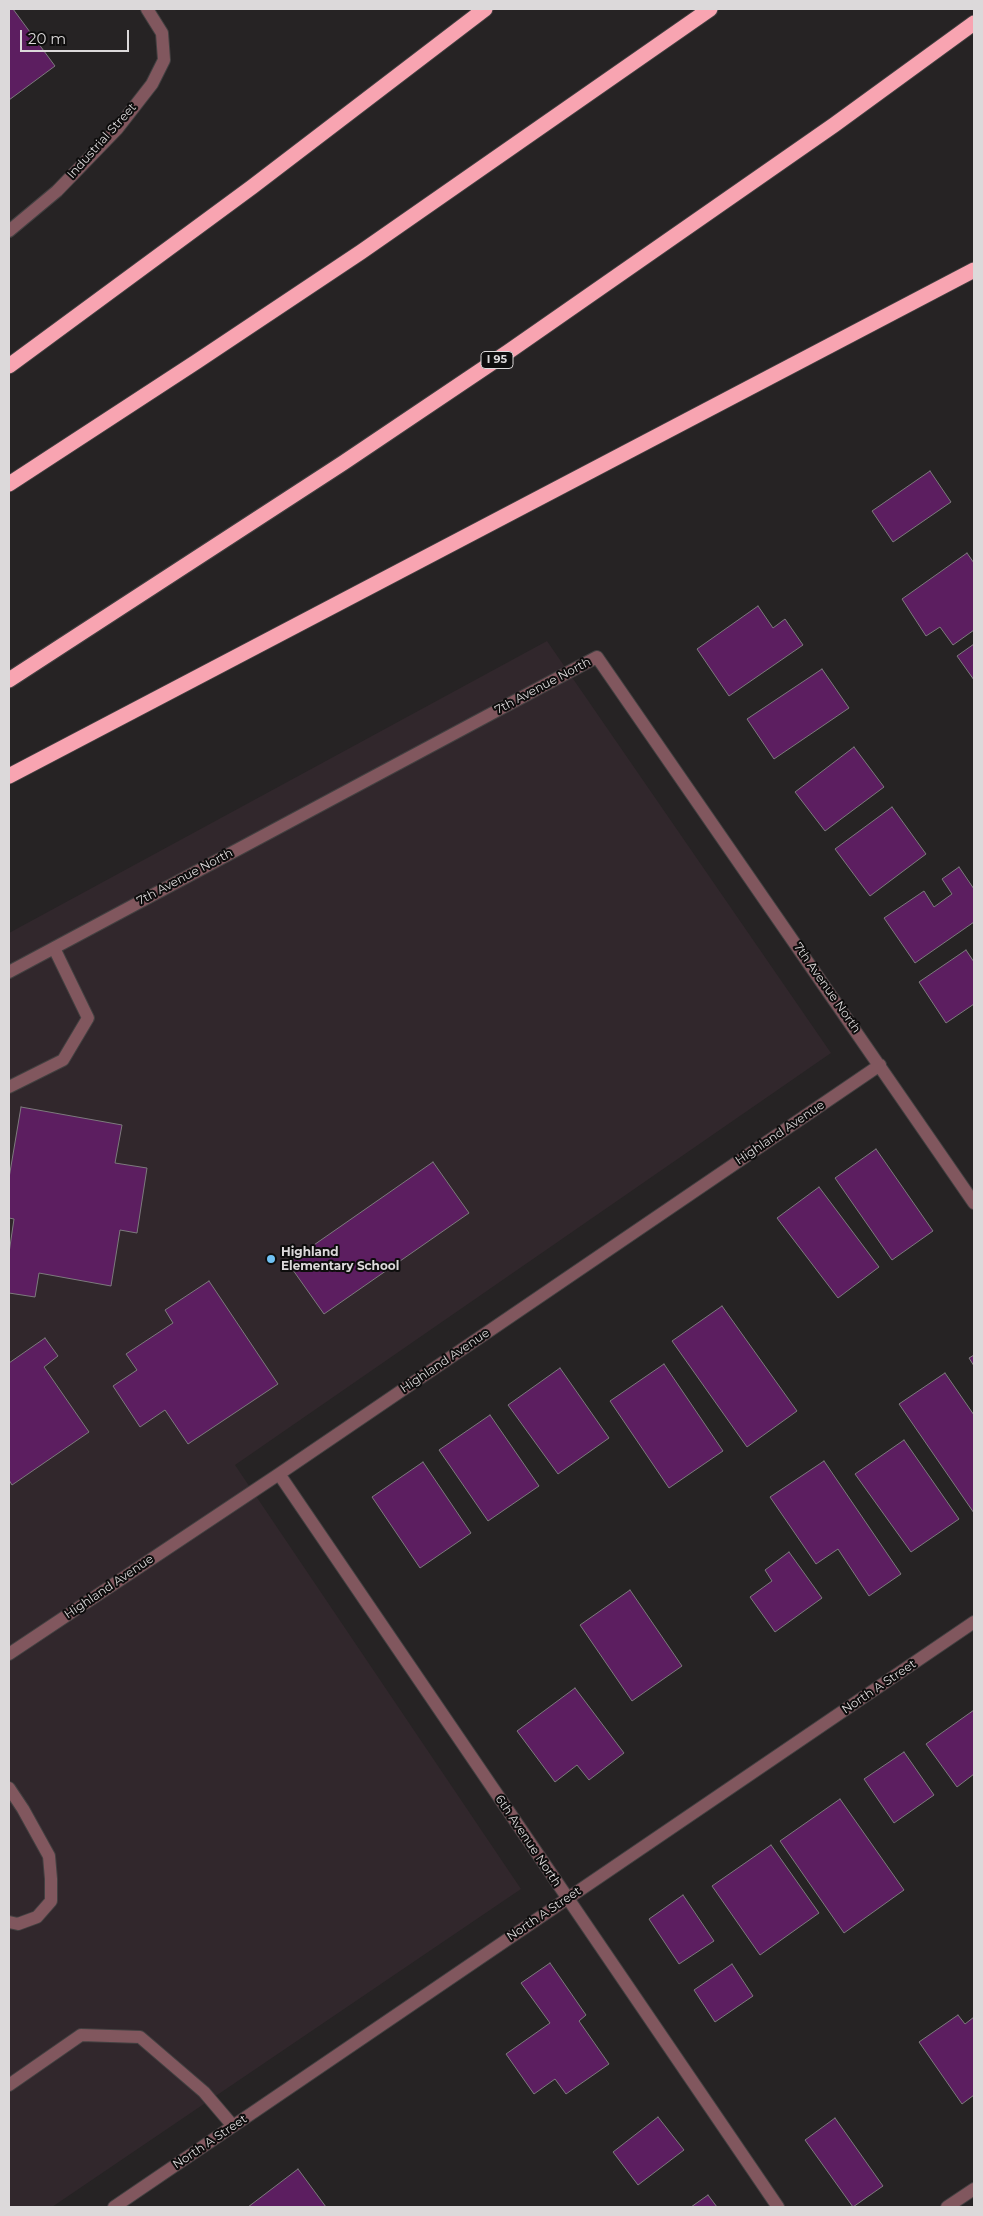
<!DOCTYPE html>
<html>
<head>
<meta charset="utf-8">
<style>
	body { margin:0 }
	#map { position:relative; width:983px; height:2216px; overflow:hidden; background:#262324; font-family:Montserrat,sans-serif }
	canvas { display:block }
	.frame { position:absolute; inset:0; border:10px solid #dcd9da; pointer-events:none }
	.scale { position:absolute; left:20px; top:30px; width:109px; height:22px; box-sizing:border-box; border:2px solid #dcd9da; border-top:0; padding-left:6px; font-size:15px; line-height:18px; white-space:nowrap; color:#dcd9da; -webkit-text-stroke:4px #0e0d0d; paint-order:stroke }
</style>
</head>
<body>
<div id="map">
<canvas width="983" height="2216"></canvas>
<div class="frame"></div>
<div class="scale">20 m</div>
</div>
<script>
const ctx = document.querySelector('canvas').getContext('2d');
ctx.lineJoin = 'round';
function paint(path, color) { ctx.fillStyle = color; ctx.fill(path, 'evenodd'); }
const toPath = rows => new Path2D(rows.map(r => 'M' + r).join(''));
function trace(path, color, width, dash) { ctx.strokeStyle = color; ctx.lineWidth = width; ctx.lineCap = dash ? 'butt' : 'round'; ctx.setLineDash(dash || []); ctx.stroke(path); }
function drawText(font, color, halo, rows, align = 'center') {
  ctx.font = font + ' Montserrat,sans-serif'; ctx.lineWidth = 4; ctx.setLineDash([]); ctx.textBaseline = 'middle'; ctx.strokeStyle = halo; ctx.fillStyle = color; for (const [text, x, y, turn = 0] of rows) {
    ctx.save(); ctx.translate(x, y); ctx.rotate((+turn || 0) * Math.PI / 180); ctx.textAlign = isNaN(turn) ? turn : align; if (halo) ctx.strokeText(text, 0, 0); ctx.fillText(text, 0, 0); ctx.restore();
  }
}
const built = toPath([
	[547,641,831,1053,235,1465,521,1889,52,2207,9,2207,9,933]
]);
const building = toPath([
	[9,9,13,9,55,66,9,100,9,9],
	[930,471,951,502,893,542,872,511,930,471],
	[967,553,974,563,974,630,953,645,940,627,926,636,902,599,967,553],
	[758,606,773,628,785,619,803,645,729,696,697,649,758,606],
	[974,644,974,680,957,656,974,644],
	[822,669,849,708,774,759,747,719,822,669],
	[854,747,884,787,825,831,795,792,854,747],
	[892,807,926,854,870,896,835,849,892,807],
	[959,867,974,889,974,922,915,963,884,918,924,891,934,907,952,894,942,879,959,867],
	[966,950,974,962,974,1004,946,1023,919,982,966,950],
	[21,1107,122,1125,115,1163,147,1168,137,1233,120,1230,111,1286,39,1273,35,1297,9,1293,9,1253,14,1219,9,1218,9,1178,21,1107],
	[876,1149,933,1231,892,1260,835,1178,876,1149],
	[433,1162,469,1213,324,1314,288,1263,433,1162],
	[819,1187,879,1267,838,1298,777,1218,819,1187],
	[209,1281,278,1384,188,1444,165,1410,140,1427,113,1386,137,1370,126,1354,173,1323,165,1310,209,1281],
	[722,1306,797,1411,747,1447,672,1341,722,1306],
	[45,1338,58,1356,44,1367,89,1432,12,1485,9,1480,9,1363,45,1338],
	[974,1355,974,1366,969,1358,974,1355],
	[664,1364,723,1451,669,1488,610,1401,664,1364],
	[560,1368,609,1438,558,1474,508,1405,560,1368],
	[945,1373,974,1415,974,1513,899,1404,945,1373],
	[490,1415,539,1486,488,1521,439,1450,490,1415],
	[904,1440,959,1519,911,1552,855,1474,904,1440],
	[824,1461,901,1574,869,1596,838,1549,816,1564,770,1497,824,1461],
	[423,1462,471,1533,420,1568,372,1497,423,1462],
	[789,1552,822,1598,775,1632,750,1597,772,1581,765,1570,789,1552],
	[630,1590,682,1666,632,1701,580,1625,630,1590],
	[575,1688,624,1753,589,1780,577,1765,555,1782,517,1731,575,1688],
	[974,1710,974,1774,957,1787,926,1744,974,1710],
	[904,1752,934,1795,894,1823,864,1779,904,1752],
	[840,1799,904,1890,844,1933,780,1841,840,1799],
	[771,1845,819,1913,760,1955,712,1886,771,1845],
	[683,1895,714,1941,679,1964,649,1919,683,1895],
	[550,1963,586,2015,579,2021,609,2064,566,2094,555,2079,534,2094,506,2054,550,2023,521,1983,550,1963],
	[732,1964,753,1996,715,2022,694,1990,732,1964],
	[958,2015,965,2024,974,2017,974,2095,962,2104,919,2042,958,2015],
	[658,2117,684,2150,638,2185,613,2152,658,2117],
	[835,2118,883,2186,853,2207,805,2140,835,2118],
	[298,2169,326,2207,248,2207,298,2169],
	[708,2195,717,2207,691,2207,708,2195]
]);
const minor = toPath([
	[9,231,57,191,117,129,152,84,164,60,162,33,147,9],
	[9,972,597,657,974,1203],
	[9,1087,63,1060,88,1018,54,948],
	[279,1474,778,2207],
	[9,1654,279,1474,880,1065],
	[9,1788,23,1809,49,1856,51,1879,51,1901,37,1917,18,1924,9,1922],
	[9,2085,81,2035,140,2037,204,2092,233,2126],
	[114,2207,974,1622],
	[947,2207,974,2189]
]);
const highway = toPath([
	[9,366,252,187,485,9],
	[9,484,196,362,361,252,710,9],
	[9,680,343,463,508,352,834,125,974,23],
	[9,776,974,270]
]);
const markers = [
	[271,1259,5,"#70c1f4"]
];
const shields = [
	[497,360,32]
];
const shieldNames = [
	["I 95",497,360]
];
const streetNames = [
	["Industrial Street",102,141,-48],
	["7th Avenue North",543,686,-28],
	["7th Avenue North",185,877,-28],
	["7th Avenue North",827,988,55],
	["Highland Avenue",780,1133,-34],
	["Highland Avenue",445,1361,-34],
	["Highland Avenue",109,1587,-34],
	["North A Street",879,1687,-34],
	["6th Avenue North",528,1841,56],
	["North A Street",544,1914,-34],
	["North A Street",210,2142,-34]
];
const poiNames = [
	["Highland",281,1252],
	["Elementary School",281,1266]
];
paint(built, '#31272c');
paint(building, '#5c1e60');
trace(building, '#7d7a7d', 1);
trace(minor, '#434041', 14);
trace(highway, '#434041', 17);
trace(minor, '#81575e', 12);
trace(highway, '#f8a4b1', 15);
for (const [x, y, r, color] of markers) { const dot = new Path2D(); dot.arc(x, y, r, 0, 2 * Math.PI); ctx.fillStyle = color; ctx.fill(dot); trace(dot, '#0e0d0d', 2); }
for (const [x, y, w] of shields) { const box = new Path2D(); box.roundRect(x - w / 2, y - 8.5, w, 17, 4); ctx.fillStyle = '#0e0d0d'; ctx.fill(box); trace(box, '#dcd9da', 1); }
drawText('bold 11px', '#dcd9da', null, shieldNames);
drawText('12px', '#dcd9da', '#0e0d0d', streetNames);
drawText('bold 12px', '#dcd9da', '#0e0d0d', poiNames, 'left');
</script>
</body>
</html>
